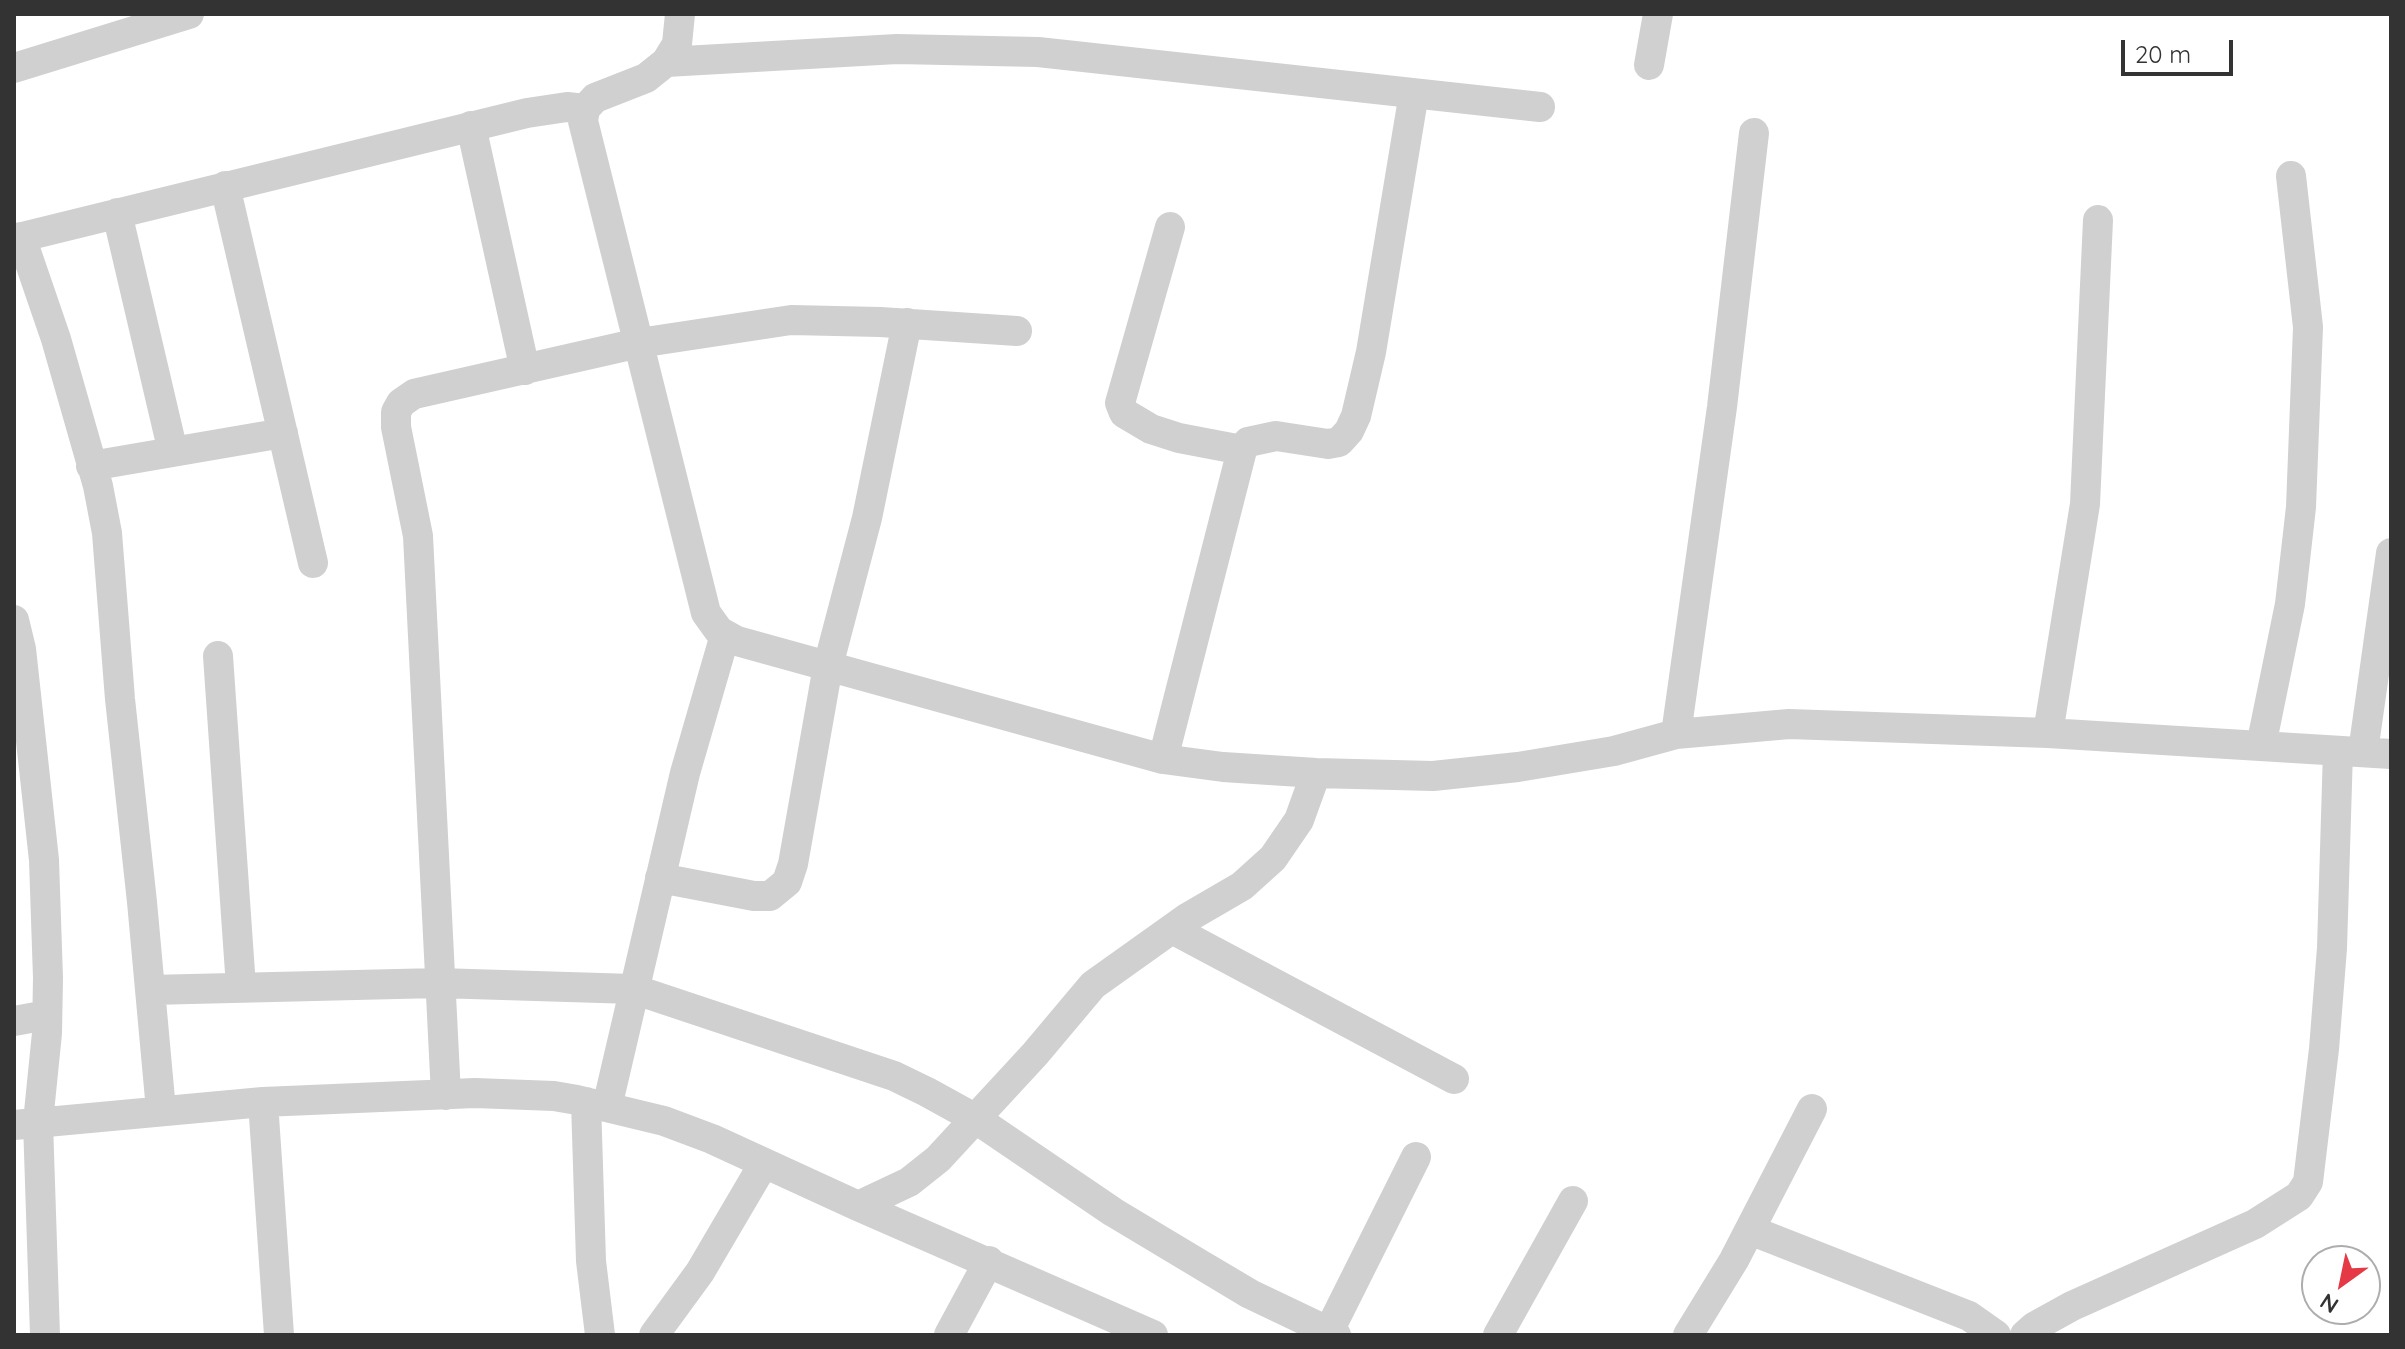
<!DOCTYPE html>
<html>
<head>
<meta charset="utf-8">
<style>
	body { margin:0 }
	#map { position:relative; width:2405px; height:1349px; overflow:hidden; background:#fff; font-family:Quicksand,sans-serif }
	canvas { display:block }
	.frame { position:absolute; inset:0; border:16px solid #333; pointer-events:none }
	.north { position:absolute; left:2301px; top:1245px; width:80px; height:80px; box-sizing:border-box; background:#fff; border:2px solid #adadad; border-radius:50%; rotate:213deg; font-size:22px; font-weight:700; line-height:32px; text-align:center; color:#333 }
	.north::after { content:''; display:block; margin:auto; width:28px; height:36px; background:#e63946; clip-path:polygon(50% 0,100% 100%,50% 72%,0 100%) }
	.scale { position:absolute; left:2121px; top:40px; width:112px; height:36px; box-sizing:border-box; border:4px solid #333; border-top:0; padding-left:10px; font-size:24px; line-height:28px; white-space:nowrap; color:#333; -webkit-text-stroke:6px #fff; paint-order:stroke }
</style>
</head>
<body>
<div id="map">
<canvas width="2405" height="1349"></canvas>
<div class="frame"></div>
<div class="north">N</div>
<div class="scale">20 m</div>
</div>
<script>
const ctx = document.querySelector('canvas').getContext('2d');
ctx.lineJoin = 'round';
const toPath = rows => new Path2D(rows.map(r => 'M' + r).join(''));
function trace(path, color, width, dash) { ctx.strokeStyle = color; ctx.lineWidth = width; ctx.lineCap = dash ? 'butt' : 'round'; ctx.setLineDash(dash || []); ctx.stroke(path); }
const minor = toPath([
	[680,14,677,44,666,62,646,78,595,98,585,109,583,121,706,613,719,631,737,641,1163,759,1223,767,1316,773,1433,776,1518,767,1614,751,1676,734,1789,724,2048,733,2391,754],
	[666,62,897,49,1038,52,1540,107],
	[1649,65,1658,14],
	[14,68,189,14],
	[471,126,525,370],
	[225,186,313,563],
	[117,213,173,452],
	[1170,227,1120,403,1124,413,1151,429,1179,438,1242,450],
	[21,237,56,339,98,486,107,533,120,699,142,902,161,1110],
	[14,239,527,113,567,107,585,109],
	[91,466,283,433],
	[14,620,21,649,44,860,48,978,47,1033,38,1122,45,1335],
	[218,656,241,987],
	[2048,733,2085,504,2098,220],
	[1676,734,1722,407,1754,133],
	[2261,746,2290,604,2301,507,2308,327,2291,176],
	[2363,752,2391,553],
	[1163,759,1242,450,1248,442,1276,436,1328,444,1339,442,1349,431,1356,416,1371,352,1414,93],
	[660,878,754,896,770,896,787,882,793,864,828,666,867,518,907,323],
	[1172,929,1454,1079],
	[150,990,438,983,633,989,894,1076,927,1092,976,1119,1113,1212,1198,1263,1250,1294,1336,1335],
	[14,1021,47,1015],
	[446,1095,418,536,396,427,396,412,401,403,414,394,639,343,791,320,880,322,1017,331],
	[263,1102,279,1335],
	[586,1102,591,1261,600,1335],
	[607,1107,685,773,725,635],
	[14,1125,263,1102,475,1093,554,1096,577,1100,664,1121,712,1139,858,1206,1153,1335],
	[858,1206,909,1182,938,1159,1035,1054,1093,985,1187,918,1242,886,1273,858,1299,820,1316,773],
	[1750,1230,1969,1316,1996,1335],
	[1329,1331,1416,1157],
	[654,1335,700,1272,764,1163],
	[949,1335,989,1261],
	[1498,1335,1573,1201],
	[1688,1335,1734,1260,1812,1109],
	[2025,1335,2034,1327,2072,1306,2255,1224,2299,1196,2308,1182,2324,1049,2332,948,2338,751]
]);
trace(minor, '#d0d0d0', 30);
</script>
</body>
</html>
